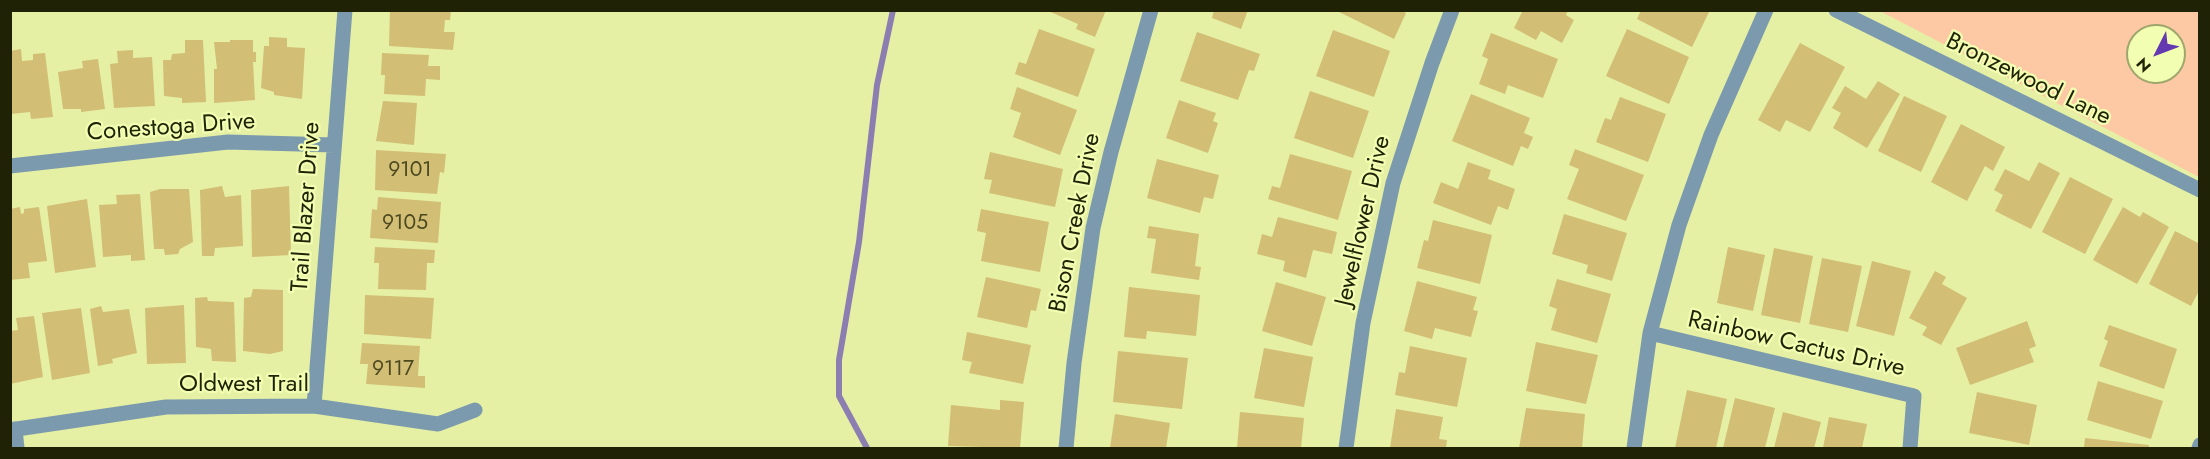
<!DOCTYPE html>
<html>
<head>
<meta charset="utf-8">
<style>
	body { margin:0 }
	#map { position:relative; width:2210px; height:459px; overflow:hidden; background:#e5f0a5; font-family:Jost,sans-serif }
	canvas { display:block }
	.frame { position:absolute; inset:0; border:12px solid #1f2204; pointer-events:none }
	.north { position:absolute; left:2126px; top:24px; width:60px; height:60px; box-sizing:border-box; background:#f2feb2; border:2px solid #9ea66c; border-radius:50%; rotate:228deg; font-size:16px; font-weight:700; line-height:24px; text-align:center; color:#1f2204 }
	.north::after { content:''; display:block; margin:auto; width:21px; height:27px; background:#6438b0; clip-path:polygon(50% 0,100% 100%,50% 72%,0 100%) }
</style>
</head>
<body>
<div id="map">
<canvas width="2210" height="459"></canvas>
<div class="frame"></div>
<div class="north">N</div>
</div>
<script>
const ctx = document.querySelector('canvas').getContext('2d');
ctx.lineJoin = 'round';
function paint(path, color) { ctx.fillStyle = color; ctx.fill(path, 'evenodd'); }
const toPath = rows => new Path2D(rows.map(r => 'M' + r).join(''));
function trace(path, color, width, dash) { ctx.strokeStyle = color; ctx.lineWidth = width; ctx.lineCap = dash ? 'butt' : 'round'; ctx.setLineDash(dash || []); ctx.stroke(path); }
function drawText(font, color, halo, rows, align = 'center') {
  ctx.font = font + ' Jost,sans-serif'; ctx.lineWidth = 4.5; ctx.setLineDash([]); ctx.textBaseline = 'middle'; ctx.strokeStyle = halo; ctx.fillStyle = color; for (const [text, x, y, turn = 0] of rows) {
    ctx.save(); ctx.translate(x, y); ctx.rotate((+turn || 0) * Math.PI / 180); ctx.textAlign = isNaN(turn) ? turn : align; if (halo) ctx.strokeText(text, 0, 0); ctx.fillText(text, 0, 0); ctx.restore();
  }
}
const green = toPath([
	[1880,11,2199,11,2199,177],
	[2138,36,2174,36,2174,72,2138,72]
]);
const stream = toPath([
	[867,448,839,396,839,360,859,242,877,85,893,10]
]);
const building = toPath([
	[390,10,451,10,450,20,445,20,444,32,455,32,453,50,389,46],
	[1046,10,1106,10,1095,37,1076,29,1078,24],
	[1214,10,1248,10,1241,29,1212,18],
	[1335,10,1400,10,1406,13,1394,39],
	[1523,10,1568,10,1566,15,1574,20,1562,43,1541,31,1536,40,1514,28],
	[1641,10,1710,10,1692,47,1637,19],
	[1039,29,1095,49,1078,97,1015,74,1019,62,1026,64],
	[1627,29,1689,57,1669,104,1606,76],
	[1333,30,1390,51,1374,97,1316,76],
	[1197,32,1260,54,1254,71,1249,70,1238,100,1180,81],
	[1491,33,1558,59,1543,98,1508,85,1505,94,1479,84,1488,59,1482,56],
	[269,37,287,38,287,47,305,48,302,99,274,95,274,92,261,88,264,46,269,46],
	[185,40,203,40,206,102,182,103,182,98,164,96,163,60,171,60,172,54,185,53],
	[230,40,253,40,253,52,256,52,256,62,253,62,255,100,214,103,214,69,217,69,214,42,230,42],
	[1800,43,1845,67,1810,132,1786,120,1780,132,1758,120],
	[21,49,22,61,33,60,33,54,45,53,53,117,31,119,30,112,11,114,10,51],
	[133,50,133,58,152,57,155,106,114,108,110,64,118,63,117,51],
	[382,53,429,55,428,66,440,66,440,80,426,79,425,96,384,94,385,75,381,75],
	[98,59,105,109,81,112,81,109,63,109,58,72,83,68,82,61],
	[1878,81,1900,94,1867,148,1833,128,1841,113,1832,108,1845,86,1866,99],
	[1017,87,1077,110,1060,155,1013,137,1021,113,1010,109],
	[1310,91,1369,111,1353,158,1294,138],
	[1471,94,1530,118,1524,133,1533,137,1528,149,1521,146,1513,166,1452,141],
	[1904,96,1947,116,1921,172,1878,151],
	[1620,97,1666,114,1648,162,1596,142,1605,118,1611,120],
	[1179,100,1216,113,1213,121,1218,123,1208,153,1166,138],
	[383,101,417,103,414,145,376,141],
	[1961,124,2005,147,1993,171,1985,166,1967,201,1931,182],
	[1575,149,1644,175,1626,221,1567,199,1579,169,1569,165],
	[376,150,446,154,444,173,440,172,437,194,375,190],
	[990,152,1063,169,1055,207,989,193,992,180,984,179],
	[1290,154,1352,171,1338,220,1268,199,1272,186,1280,188],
	[1157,159,1219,175,1213,199,1204,197,1200,213,1147,198],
	[1468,162,1491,170,1488,179,1515,189,1508,210,1498,206,1491,225,1433,203,1441,182,1458,189],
	[2039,162,2060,173,2031,229,1995,211,2003,195,1994,190,2005,169,2029,181],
	[2070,177,2113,199,2085,254,2042,232],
	[222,186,225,197,241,195,243,246,215,248,214,256,202,256,200,190],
	[289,186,291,255,252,257,251,190],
	[160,189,189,189,193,242,180,249,178,254,165,255,164,249,154,249,150,192],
	[140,194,145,260,131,261,131,255,103,257,99,205,117,204,116,195],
	[378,197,441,202,438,243,370,238,372,209,377,210],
	[87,199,96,267,55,273,47,206],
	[20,207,21,214,24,213,24,209,39,207,47,261,28,263,30,278,10,280,10,209],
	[2123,207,2140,217,2143,212,2169,227,2137,284,2093,260],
	[981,209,1049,222,1040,272,981,261,986,233,977,231],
	[1564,214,1627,233,1612,281,1586,273,1588,265,1552,254],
	[1278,217,1337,232,1332,254,1313,250,1306,278,1283,271,1285,261,1257,254,1262,234,1272,237],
	[1433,220,1492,235,1480,284,1417,268,1424,240,1428,241],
	[1149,226,1199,234,1195,266,1201,267,1199,280,1151,273,1156,239,1147,238],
	[2175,231,2200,244,2200,289,2191,306,2149,284],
	[375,247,435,250,434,263,427,263,426,290,378,289,379,263,374,263],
	[1728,247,1765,255,1753,311,1717,303],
	[1774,248,1813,256,1800,323,1761,315],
	[1822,258,1862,266,1848,332,1809,324],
	[1872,261,1911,271,1894,336,1856,326],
	[1935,271,1946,277,1942,284,1967,298,1941,345,1922,335,1927,327,1909,318],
	[986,277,1041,289,1036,311,1031,310,1027,328,977,317],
	[1557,279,1611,294,1597,343,1551,330,1557,309,1549,306],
	[1417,281,1477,297,1473,310,1478,311,1471,337,1435,328,1432,339,1404,331],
	[1276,282,1326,297,1312,346,1262,331],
	[1129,287,1200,295,1196,336,1147,331,1146,339,1124,337],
	[253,289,283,290,283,351,270,354,243,351,244,298,251,297],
	[365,295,434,298,431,339,364,334],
	[207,297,208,301,234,302,236,362,212,361,211,349,196,347,195,298],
	[184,305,186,363,147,364,145,308],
	[101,306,103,312,129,309,137,353,112,359,113,363,98,366,90,309],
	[81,308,90,373,52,380,42,313],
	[34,316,43,377,10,384,10,331,18,330,16,318],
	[2027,321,2036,346,2029,349,2034,362,1970,385,1956,348],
	[2109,325,2177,349,2164,389,2099,366,2108,341,2104,339],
	[967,332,1031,345,1023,384,969,373,972,362,962,360],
	[1536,342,1598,355,1586,404,1526,391],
	[362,343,420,346,418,376,425,376,425,388,366,384,368,364,360,364],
	[1410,346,1467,358,1457,407,1395,395,1399,372,1405,373],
	[1264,348,1313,357,1304,407,1254,398],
	[1118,351,1188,358,1182,409,1113,402],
	[2098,381,2163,401,2151,439,2087,420],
	[1687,390,1727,399,1716,448,1675,448],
	[1977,392,2037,405,2029,445,1969,433],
	[1735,398,1775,408,1765,448,1723,448],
	[1000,400,1024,402,1020,448,948,446,951,405,1000,410],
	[1526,408,1585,414,1582,448,1519,448],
	[1396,409,1443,417,1439,439,1447,440,1446,448,1390,448],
	[1240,412,1304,418,1301,448,1237,448],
	[1783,412,1821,422,1814,448,1774,448],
	[1115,414,1170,423,1166,448,1110,448],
	[1829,417,1867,424,1862,448,1823,448],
	[2085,438,2149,445,2149,448,2084,448]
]);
const minor = toPath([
	[1836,10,2200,190],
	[10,166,228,142,334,145],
	[1650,333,1914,396,1910,448],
	[314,406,345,10],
	[15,429,17,448],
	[10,430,166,407,314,406,438,424,475,410],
	[1066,448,1074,363,1093,228,1111,152,1151,10],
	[1346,448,1363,323,1393,183,1432,63,1452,10],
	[1634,448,1650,333,1679,225,1711,135,1766,10],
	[2199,448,2200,445]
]);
const numberNames = [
	["9101",410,171],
	["9105",405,224],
	["9117",393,370]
];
const streetNames = [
	["Bronzewood Lane",2028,80,26],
	["Conestoga Drive",171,128,-4],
	["Trail Blazer Drive",307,207,-86],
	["Jewelflower Drive",1364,221,-77],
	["Bison Creek Drive",1076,223,-79],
	["Rainbow Cactus Drive",1796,345,13],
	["Oldwest Trail",244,385]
];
paint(green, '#fdc8a4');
trace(stream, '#8d7eb1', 6);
paint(building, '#d2be74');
trace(minor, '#7c9aad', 15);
drawText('21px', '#4c4920', null, numberNames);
drawText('24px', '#1f2204', '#f2feb2', streetNames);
</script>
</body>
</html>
